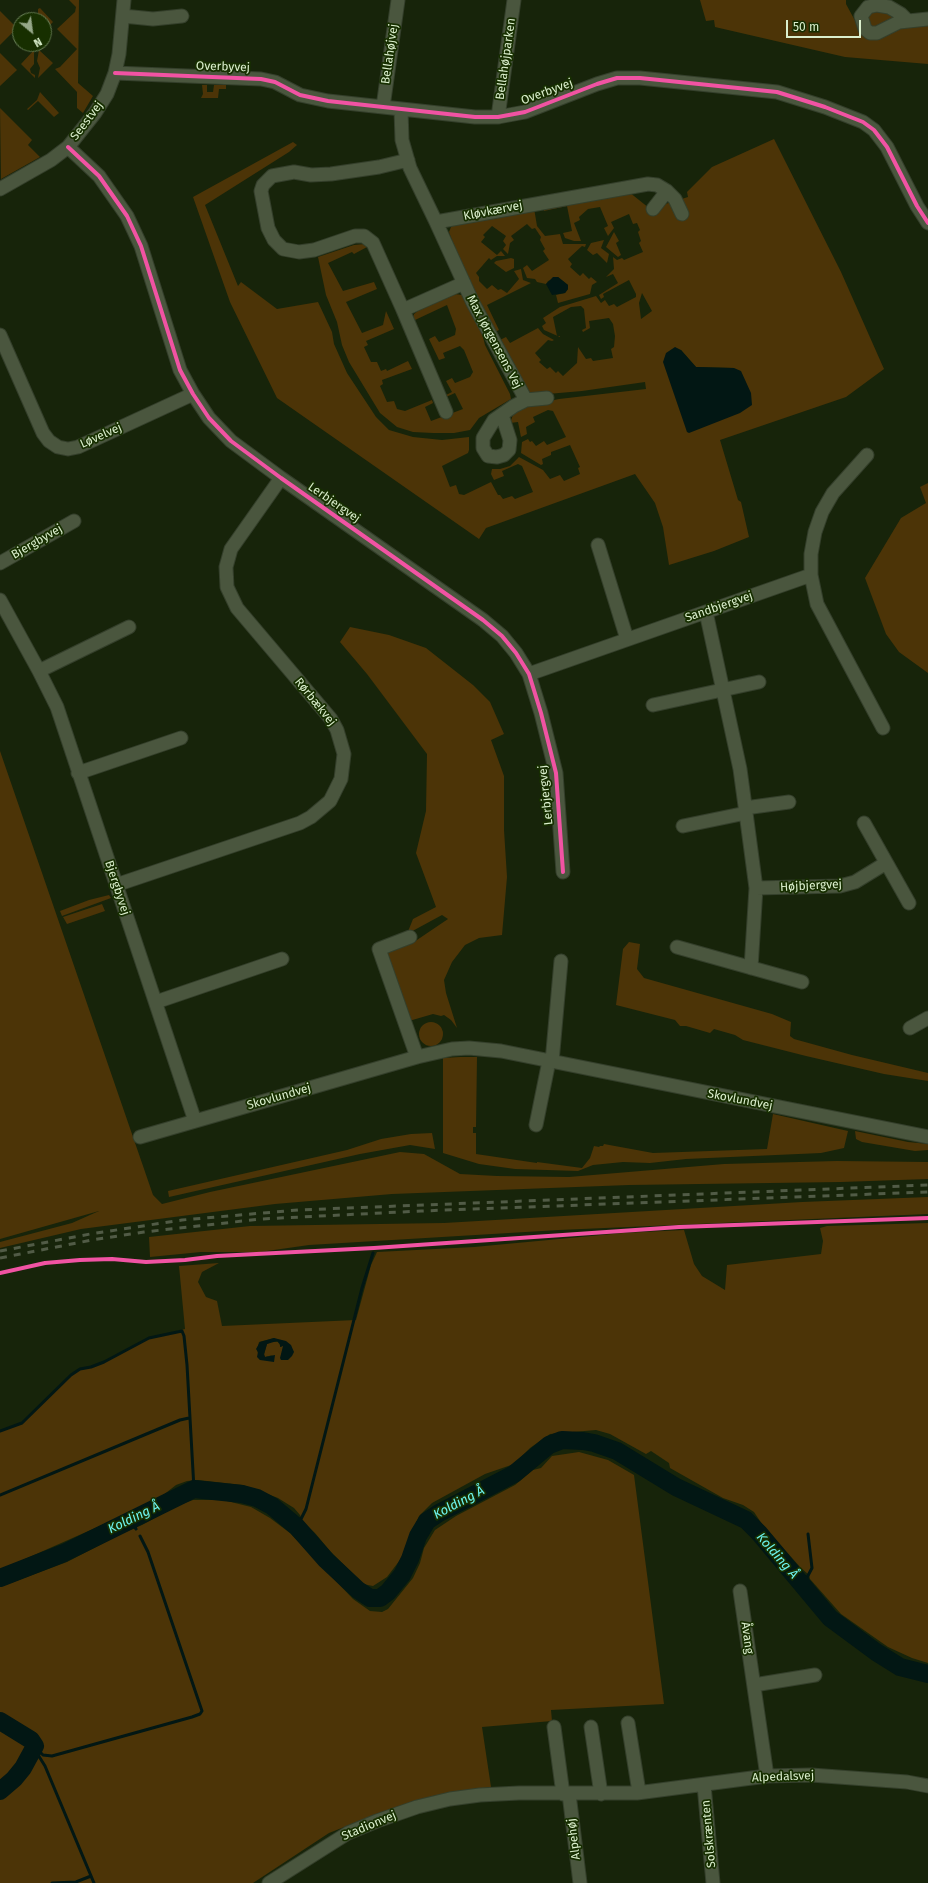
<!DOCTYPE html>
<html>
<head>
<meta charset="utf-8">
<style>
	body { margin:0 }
	#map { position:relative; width:928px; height:1883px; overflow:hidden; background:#17240a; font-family:"Fira Sans",sans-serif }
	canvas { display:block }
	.north { position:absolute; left:12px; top:12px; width:40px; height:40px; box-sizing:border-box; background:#172f00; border:1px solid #657c52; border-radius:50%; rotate:151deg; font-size:11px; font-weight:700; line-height:16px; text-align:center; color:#dbefcd }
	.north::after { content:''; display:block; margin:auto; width:14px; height:18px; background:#96a889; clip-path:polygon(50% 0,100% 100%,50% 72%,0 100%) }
	.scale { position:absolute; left:786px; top:20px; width:75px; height:18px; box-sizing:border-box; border:2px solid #dbefcd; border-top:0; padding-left:5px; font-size:12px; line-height:14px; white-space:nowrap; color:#dbefcd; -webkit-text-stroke:3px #172f00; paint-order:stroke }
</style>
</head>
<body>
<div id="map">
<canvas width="928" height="1883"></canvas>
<div class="north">N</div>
<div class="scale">50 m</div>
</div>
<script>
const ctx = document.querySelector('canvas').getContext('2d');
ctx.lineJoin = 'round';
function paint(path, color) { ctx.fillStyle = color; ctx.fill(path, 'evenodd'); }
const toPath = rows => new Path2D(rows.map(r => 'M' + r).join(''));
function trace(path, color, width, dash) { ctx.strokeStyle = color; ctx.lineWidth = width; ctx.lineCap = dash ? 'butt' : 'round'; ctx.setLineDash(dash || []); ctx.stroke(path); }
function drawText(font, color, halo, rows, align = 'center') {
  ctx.font = font + ' "Fira Sans",sans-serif'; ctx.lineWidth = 3.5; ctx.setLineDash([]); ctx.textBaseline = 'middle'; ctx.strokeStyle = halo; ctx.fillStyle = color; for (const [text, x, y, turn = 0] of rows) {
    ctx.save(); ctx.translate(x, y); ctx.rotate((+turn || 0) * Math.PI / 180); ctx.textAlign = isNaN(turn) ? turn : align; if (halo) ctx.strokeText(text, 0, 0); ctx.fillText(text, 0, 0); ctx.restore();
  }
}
const green = toPath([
	[69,0,79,0,78,83,93,96,83,113,77,108,77,92,55,69,60,67,77,49,57,29,75,12,76,7],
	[700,0,846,0,846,4,859,28,928,23,928,64,845,57,715,27,714,20,706,21],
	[40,8,53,22,44,31,44,20,38,14,38,9],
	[879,9,894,15,895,18,873,28,867,22,869,11],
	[0,11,17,28,0,45],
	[34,50,34,64,30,69,31,73,35,75,35,78,21,64],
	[39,50,53,63,38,78,40,68,37,61],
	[0,53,17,70,0,86],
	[202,85,207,85,207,92,213,92,214,85,226,85,226,89,219,89,218,98,201,98,203,94],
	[40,92,59,113,54,117,38,101,28,110,27,109,37,100],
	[0,108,32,140,28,145,40,157,1,179],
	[774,139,841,272,884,369,846,397,720,440,738,500,741,502,749,537,714,551,669,565,663,527,655,503,635,474,486,528,479,539,277,398,230,302,193,197,293,142,297,145,289,152,205,205,238,286,241,282,277,309,318,302,332,332,334,344,347,373,376,417,389,430,413,437,442,440,469,437,469,450,468,453,442,466,450,487,456,485,459,494,464,495,491,482,498,495,500,495,503,499,512,496,515,499,533,492,522,466,518,464,502,471,504,476,494,480,491,474,492,469,500,469,510,466,519,457,543,470,550,479,560,475,564,481,580,474,578,468,580,467,570,445,551,452,551,455,542,459,543,464,541,465,521,453,522,442,528,439,530,442,532,441,536,446,544,441,547,445,566,437,553,411,548,410,533,417,535,422,526,427,527,434,521,437,518,422,510,423,514,412,521,407,559,399,646,389,645,382,582,391,536,395,528,394,498,341,506,337,510,343,538,328,543,334,554,340,552,341,548,340,535,353,541,360,539,362,547,369,550,367,556,373,558,371,563,376,577,363,578,347,586,359,591,358,593,361,613,358,611,349,614,347,615,336,613,324,609,318,589,321,590,328,583,332,582,330,586,328,584,309,581,306,571,307,553,317,557,336,560,336,560,337,544,330,542,326,546,323,543,318,560,307,596,296,601,303,605,300,609,306,614,304,617,307,636,297,636,294,629,280,603,294,604,297,601,299,599,295,618,283,613,274,606,277,614,269,613,257,617,260,622,258,624,260,643,252,639,243,641,241,638,232,640,230,637,223,633,224,629,214,611,222,614,228,608,236,604,228,608,226,600,207,588,209,579,217,580,220,574,223,581,241,574,241,565,238,563,233,572,231,567,206,544,211,543,206,629,192,649,208,662,205,688,197,687,192,712,167],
	[642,293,652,311,641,319,639,303],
	[681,350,696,367,734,368,687,432],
	[534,208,537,226,545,236,560,234,563,244,586,244,585,247,582,246,568,259,572,264,570,267,580,276,583,273,589,279,591,277,597,282,592,285,590,294,558,303,556,295,565,293,568,289,568,285,558,277,548,281,546,284,537,282,535,279,527,278,523,268,527,265,532,271,549,260,543,251,545,249,540,240,541,237,535,228,532,229,527,224,511,236,514,240,510,243,508,254,503,249,506,245,503,241,506,236,492,226,483,235,485,237,481,242,497,255,501,251,505,256,497,256,491,260,489,258,476,273,479,277,479,281,487,289,492,285,498,290,501,289,507,293,519,279,514,271,521,269,523,280,531,283,487,305,499,330,495,332,482,311,455,253,456,251,449,232,451,227,457,222],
	[614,232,619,241,616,243,621,255,618,257,606,247],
	[604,240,601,248,609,254,607,263,597,253,593,255,587,250,591,243],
	[365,244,367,247,354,254,352,252,328,263,343,291,374,282,377,289,346,302,362,333,383,325,386,311,394,329,366,341,368,345,364,347,371,362,377,362,381,371,386,369,387,371,408,361,412,369,382,380,383,384,380,386,387,402,394,401,397,409,405,411,432,400,433,403,425,407,431,421,463,409,455,393,446,397,446,395,452,392,446,381,452,378,455,383,470,377,473,372,464,350,460,346,443,353,445,358,439,360,429,339,435,336,439,342,455,335,456,329,447,305,415,320,413,318,414,314,419,310,455,294,462,295,481,329,485,345,510,394,511,399,479,418,470,430,454,433,433,433,413,432,397,427,380,413,349,362,342,345,337,322,326,295,318,257,354,245],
	[511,258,514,259,514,268,506,272,494,263,496,261],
	[928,483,928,673,899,652,886,634,865,578,901,518,926,503,920,487],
	[350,627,389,635,426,648,473,685,490,702,504,734,491,740,504,776,504,830,507,877,502,935,479,938,465,945,452,962,444,980,446,993,457,1028,451,1020,444,1015,441,1016,433,1014,409,1021,386,954,388,949,411,944,448,919,442,915,407,934,413,919,436,907,416,853,426,811,427,754,367,674,340,642],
	[0,751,153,1195,162,1204,210,1192,400,1152,424,1154,460,1174,497,1176,569,1177,724,1164,837,1161,928,1162,928,1179,841,1182,629,1185,392,1194,275,1204,81,1229,0,1248,0,1242,72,1223,99,1211,0,1239],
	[109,895,111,898,62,916,60,911,89,900],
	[102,904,105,911,67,924,63,917],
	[629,942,640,944,637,969,644,978,772,1014,791,1022,790,1036,794,1039,852,1055,928,1073,928,1081,884,1074,806,1056,743,1040,735,1035,714,1029,710,1033,686,1026,680,1026,675,1020,616,1005,623,949],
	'419 1034a12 12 0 1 1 24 0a12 12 0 1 1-24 0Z',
	[460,1057,477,1057,476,1127,473,1127,473,1133,476,1133,476,1154,537,1163,537,1162,582,1168,590,1158,594,1146,599,1147,600,1146,603,1146,604,1144,653,1153,767,1149,773,1114,848,1131,844,1148,821,1153,686,1159,650,1163,623,1162,593,1165,578,1171,515,1169,479,1164,443,1153,443,1058],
	[855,1131,908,1142,928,1144,928,1150,915,1151,862,1142,856,1139],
	[432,1133,435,1149,410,1145,360,1154,169,1197,168,1191,347,1150,381,1139,411,1134],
	[928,1197,928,1214,559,1230,309,1245,260,1252,201,1252,150,1257,149,1237,250,1226,444,1223,802,1202],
	[928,1223,928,1663,912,1658,888,1647,841,1614,810,1579,809,1575,800,1567,762,1524,754,1512,743,1505,723,1498,670,1468,669,1463,651,1451,646,1454,610,1434,596,1430,550,1434,530,1448,514,1464,485,1474,432,1503,419,1516,403,1556,387,1577,373,1586,363,1584,330,1551,315,1533,303,1522,300,1515,294,1508,278,1498,243,1485,198,1480,187,1481,176,1485,162,1496,127,1514,0,1570,0,1431,22,1423,71,1375,80,1369,91,1367,104,1362,149,1338,185,1329,179,1266,219,1263,202,1272,198,1282,206,1297,217,1301,222,1326,356,1320,371,1265,377,1252,474,1247,623,1233,684,1230,694,1264,702,1276,725,1290,727,1265,821,1254,823,1241,820,1228,827,1226],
	[274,1338,294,1352,283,1350,283,1345,281,1347,278,1342,271,1342,267,1344,264,1355,265,1357,273,1355,260,1360,257,1350,259,1342],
	[579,1452,608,1460,634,1475,664,1704,551,1710,552,1721,482,1727,491,1787,433,1796,377,1814,329,1833,253,1883,0,1883,0,1587,67,1562,123,1533,142,1525,179,1505,193,1500,223,1500,251,1507,270,1518,290,1533,353,1599,370,1611,382,1612,388,1609,413,1578,420,1563,424,1548,435,1530,456,1516,515,1485,533,1470,541,1468,552,1456]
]);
const water = toPath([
	[553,277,558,277,568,285,568,289,565,293,552,295,546,284],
	[675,347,681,350,696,367,734,368,741,371,751,393,752,405,740,413,689,433,687,432,663,362,666,353],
	[274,1338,286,1341,291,1345,294,1352,292,1356,288,1360,281,1360,280,1358,283,1346,280,1347,280,1344,277,1341,267,1344,264,1354,265,1357,275,1355,274,1362,260,1360,257,1357,258,1352,256,1349,260,1342]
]);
const stream = toPath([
	[0,1431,22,1423,71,1375,80,1369,91,1367,104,1362,149,1338,182,1331,184,1336,187,1365,194,1489],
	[0,1495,180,1420,189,1418],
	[132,1521,136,1529],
	[297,1527,306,1509,362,1288,373,1253],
	[803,1585,812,1568,808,1534],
	[35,1747,43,1755,52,1756,192,1717,200,1714,202,1711,148,1552,140,1536],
	[35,1750,45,1766,94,1883],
	[52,1883,76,1882,91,1876]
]);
const river = toPath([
	[0,1578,64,1553,194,1489,242,1494,257,1498,272,1506,297,1527,326,1560,358,1590,370,1598,380,1598,388,1592,402,1575,410,1559,418,1536,427,1521,439,1513,514,1474,549,1445,562,1440,583,1441,594,1443,617,1451,676,1487,746,1520,759,1533,830,1618,876,1652,900,1667,928,1674],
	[0,1721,31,1740,35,1746,23,1768,14,1779,0,1791]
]);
const minor = toPath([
	[123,16,153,19,182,16],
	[907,20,901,14,889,7,877,5,868,7,861,16,865,29,870,33,877,33,899,22,928,19],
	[115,73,261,79,275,82,300,95,328,101,475,117,498,117,525,112,597,84,617,78,640,78,777,92,825,107,863,122,874,130,887,147,917,206,928,223],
	[383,107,398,0],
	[401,110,402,140,410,168,436,222,648,184,657,185,667,191,675,199,682,214],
	[498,117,514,0],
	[68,147,99,176,127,216,141,246,180,370,193,394,209,418,231,441,281,478,483,620,502,636,516,653,529,674,541,713,556,773,563,872],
	[0,189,51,160,68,147,95,113,107,94,115,73,119,54,124,0],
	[653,209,667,191],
	[436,222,473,303,526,400],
	[403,310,373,243,364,236,355,236,314,250,299,252,283,249,274,240,268,228,261,191,263,185,272,176,294,172,311,175,331,174,379,167,408,160],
	[0,335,43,433,49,441,58,447,68,449,78,447,193,394],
	[446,412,403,310,464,283],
	[502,415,510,440,509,450,504,455,497,457,488,456,483,448,483,438,494,420,514,406,526,400,547,398],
	[867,455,833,493,822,512,815,532,811,554,811,575,817,604,883,728],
	[598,545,627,639],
	[0,563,74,521],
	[0,600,39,671,57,707,195,1121],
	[706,612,740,769,746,813,756,888,751,968],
	[39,671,129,627],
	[529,674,811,575],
	[653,705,759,682],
	[78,773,181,738],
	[745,808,789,802],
	[864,823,909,903],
	[683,826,746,813],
	[116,885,300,823,311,817,330,801,341,779,344,754,337,730,331,719,237,608,227,587,226,567,231,549,281,478],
	[756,888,840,886,855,882,886,863],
	[410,937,379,949,417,1057],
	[677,947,802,982],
	[156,1002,282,959],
	[910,1028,928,1018],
	[552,1062,561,961],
	[536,1125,549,1061],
	[140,1137,417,1057,452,1049,469,1048,501,1051,928,1137],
	[740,1591,767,1776],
	[754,1685,815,1675],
	[628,1723,639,1792],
	[554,1727,563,1794],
	[591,1727,601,1794],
	[704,1785,713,1883],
	[569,1794,580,1883],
	[269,1883,348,1833,377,1821,417,1807,450,1799,480,1795,519,1793,637,1793,767,1776,811,1775,907,1782,928,1786]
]);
const rail = toPath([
	[0,1251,90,1234,182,1220,298,1210,928,1185],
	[0,1258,92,1240,144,1232,261,1219,421,1211,928,1192]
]);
const cycleway = toPath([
	[115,73,261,79,275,82,300,95,328,101,475,117,498,117,525,112,597,84,617,78,640,78,777,92,825,107,863,122,874,130,887,147,917,206,928,223],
	[68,147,99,176,127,216,141,246,180,370,193,394,209,418,231,441,281,478,483,620,502,636,516,653,529,674,541,713,556,773,563,872],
	[0,1273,45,1263,80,1260,112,1259,146,1262,185,1260,217,1256,374,1248,679,1227,928,1218]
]);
const streetNames = [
	["Bellahøjvej",390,54,-82],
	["Bellahøjparken",506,59,-82],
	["Overbyvej",223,67,2],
	["Overbyvej",547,92,-20],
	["Seestvej",87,121,-53],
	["Kløvkærvej",493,211,-11],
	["Max Jørgensens Vej",494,342,62],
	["Løvelvej",101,436,-24],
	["Lerbjergvej",334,503,35],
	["Bjergbyvej",37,542,-30],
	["Sandbjergvej",719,607,-19],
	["Rørbækvej",315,702,51],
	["Lerbjergvej",546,795,-96],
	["Højbjergvej",811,886,-3],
	["Bjergbyvej",117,888,72],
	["Skovlundvej",279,1097,-16],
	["Skovlundvej",740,1100,11],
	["Åvang",747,1638,82],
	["Alpedalsvej",783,1777,-2],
	["Stadionvej",369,1826,-23],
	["Solskrænten",709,1834,-95],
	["Alpehøj",574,1839,-97]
];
const waterNames = [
	["Kolding Å",459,1503,-28],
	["Kolding Å",134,1518,-26],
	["Kolding Å",777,1556,49]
];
paint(green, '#4c3407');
paint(water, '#021714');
trace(stream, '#021714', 3);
trace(river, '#021714', 18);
trace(minor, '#343f2b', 15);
trace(minor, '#4a563e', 13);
trace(rail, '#515b46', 3, [7, 7]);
trace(cycleway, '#f153a3', 4);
drawText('12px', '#dbefcd', '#172f00', streetNames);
drawText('italic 13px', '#6ef6f1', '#172f00', waterNames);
</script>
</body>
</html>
